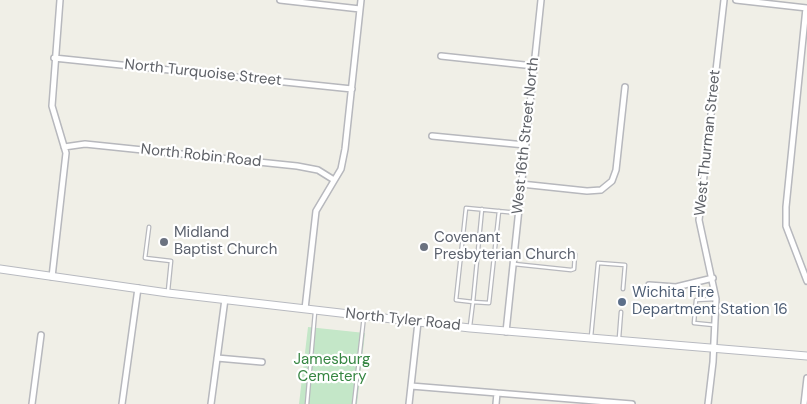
<!DOCTYPE html>
<html>
<head>
<meta charset="utf-8">
<style>
	body { margin:0 }
	canvas { display:block; background:#f0efe7 }
</style>
</head>
<body>
<canvas width="807" height="404"></canvas>
<script>
const ctx = document.querySelector('canvas').getContext('2d');
ctx.lineJoin = 'round';
function paint(path, color) { ctx.fillStyle = color; ctx.fill(path, 'evenodd'); }
const toPath = rows => new Path2D(rows.map(r => 'M' + r).join(''));
function trace(path, color, width, dash) { ctx.strokeStyle = color; ctx.lineWidth = width; ctx.lineCap = dash ? 'butt' : 'round'; ctx.setLineDash(dash || []); ctx.stroke(path); }
function drawText(font, color, halo, rows, align = 'center') {
  ctx.font = font + ' "DM Sans",sans-serif'; ctx.lineWidth = 4.5; ctx.setLineDash([]); ctx.textBaseline = 'middle'; ctx.strokeStyle = halo; ctx.fillStyle = color; for (const [text, x, y, turn = 0] of rows) {
    ctx.save(); ctx.translate(x, y); ctx.rotate((+turn || 0) * Math.PI / 180); ctx.textAlign = isNaN(turn) ? turn : align; if (halo) ctx.strokeText(text, 0, 0); ctx.fillText(text, 0, 0); ctx.restore();
  }
}
const green = toPath([
	[308,327,365,333,357,404,299,404]
]);
const service = toPath([
	[482,209,473,302,456,300,466,208,518,213],
	[149,227,145,258,171,261,168,291],
	[514,264,571,270,574,269,575,254],
	[714,325,694,323,696,300,715,299],
	[470,326,473,302,489,303,499,211],
	[591,337,598,263,625,265,623,289],
	[619,338,621,312],
	[307,404,315,312],
	[354,404,364,316]
]);
const minor = toPath([
	[280,0,360,9],
	[736,0,807,8],
	[806,8,786,207,786,226,807,281],
	[441,56,534,66],
	[54,58,352,89],
	[432,136,525,145],
	[64,147,85,144,297,166,318,170,334,180],
	[521,184,587,191,601,190,612,181,616,170,625,87],
	[52,277,66,153,52,106,60,0],
	[649,285,676,287,713,278],
	[305,309,316,211,341,169,345,149,361,0],
	[506,332,541,0],
	[217,358,262,362],
	[411,386,632,404],
	[32,404,41,335],
	[122,404,138,288],
	[211,404,225,299],
	[409,404,418,322],
	[496,404,497,393],
	[708,404,713,362,716,299,699,220,724,0],
	[804,404,807,378]
]);
const secondary = toPath([
	[0,269,168,293,470,328,807,356]
]);
const markers = [
	[164,242,5,"#6b7280"],
	[424,247,5,"#6b7280"],
	[622,302,5,"#5c6f8a"]
];
const streetNames = [
	["North Turquoise Street",203,73,6],
	["West 16th Street North",526,136,-84],
	["West Thurman Street",708,143,-84],
	["North Robin Road",201,156,6],
	["North Tyler Road",403,320,6]
];
const worshipNames = [
	["Midland",174,233],
	["Baptist Church",174,250],
	["Covenant",434,238],
	["Presbyterian Church",434,255]
];
const serviceNames = [
	["Wichita Fire",632,293],
	["Department Station 16",632,310]
];
const parkNames = [
	["Jamesburg",332,360],
	["Cemetery",332,377]
];
paint(green, '#c4e7c8');
trace(service, '#b7b8bd', 5);
trace(minor, '#b7b8bd', 8);
trace(secondary, '#b8bac0', 9);
trace(service, '#fff', 2.5);
trace(minor, '#fff', 5);
trace(secondary, '#fff', 7);
for (const [x, y, r, color] of markers) { const dot = new Path2D(); dot.arc(x, y, r, 0, 2 * Math.PI); ctx.fillStyle = color; ctx.fill(dot); trace(dot, '#fff', 2); }
drawText('15px', '#5e6167', '#fff', streetNames);
drawText('15px', '#5b616d', '#fff', worshipNames, 'left');
drawText('15px', '#4e5e75', '#fff', serviceNames, 'left');
drawText('15px', '#368642', '#fff', parkNames);
</script>
</body>
</html>
